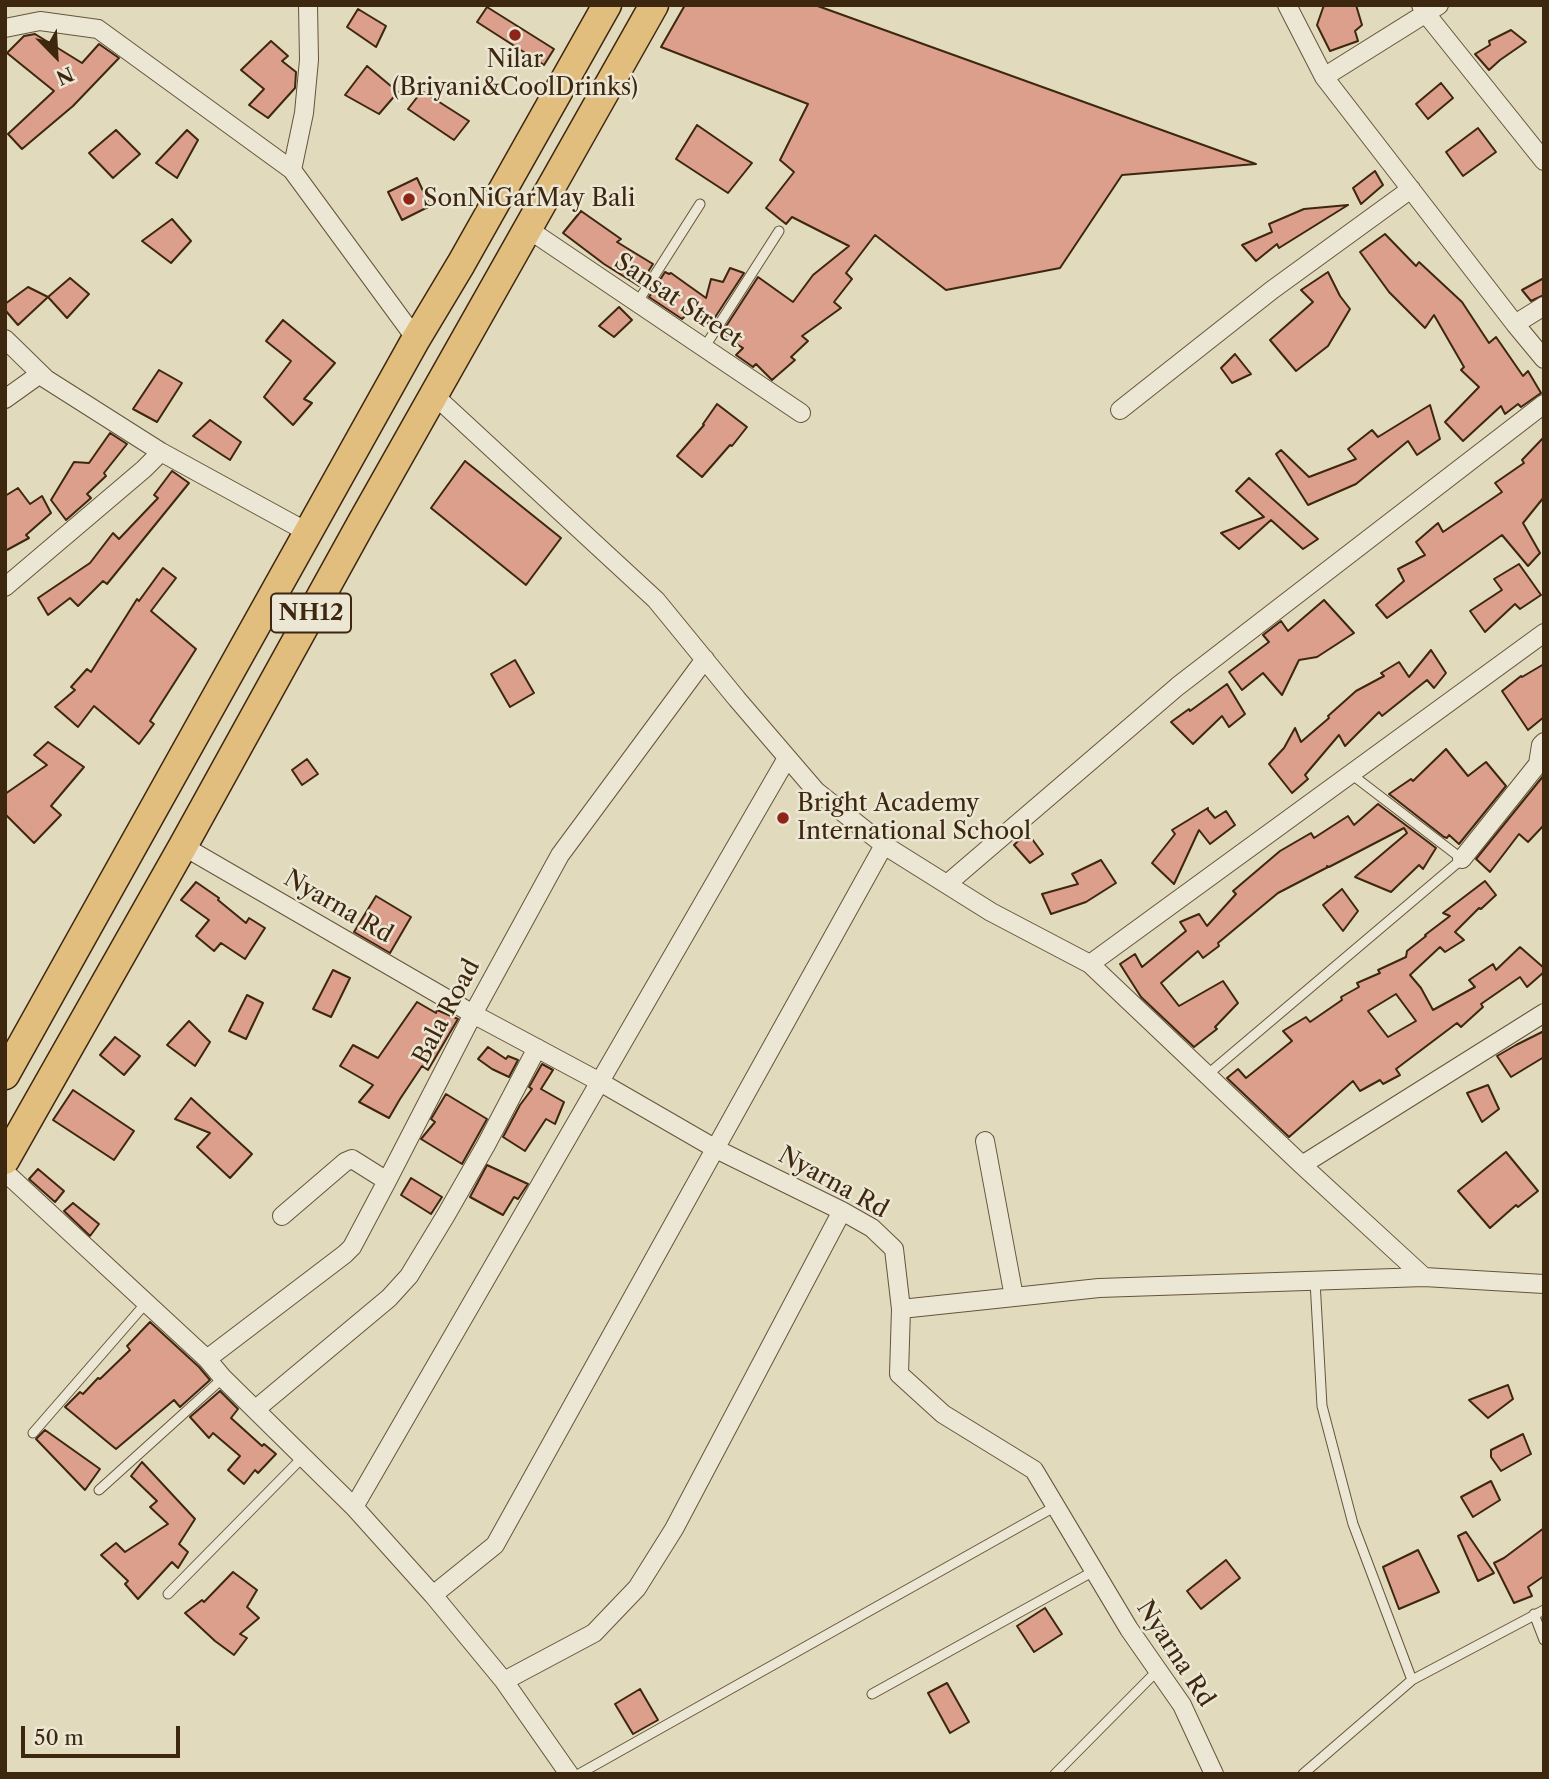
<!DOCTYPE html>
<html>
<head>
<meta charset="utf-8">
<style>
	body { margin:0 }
	#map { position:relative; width:1549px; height:1779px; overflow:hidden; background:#e2dabd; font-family:"Libre Caslon Text",serif }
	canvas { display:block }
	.frame { position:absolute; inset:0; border:7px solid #3d270e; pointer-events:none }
	.north { position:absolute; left:21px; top:21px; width:70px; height:70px; -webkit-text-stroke:5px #ece7d4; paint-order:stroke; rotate:156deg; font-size:19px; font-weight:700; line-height:28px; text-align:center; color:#3d270e }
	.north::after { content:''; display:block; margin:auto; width:24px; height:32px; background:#3d270e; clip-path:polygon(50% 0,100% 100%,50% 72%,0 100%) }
	.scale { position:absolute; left:21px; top:1726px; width:159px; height:32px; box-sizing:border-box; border:4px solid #3d270e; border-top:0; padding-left:9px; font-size:21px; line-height:24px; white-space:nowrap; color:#3d270e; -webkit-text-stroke:5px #ece7d4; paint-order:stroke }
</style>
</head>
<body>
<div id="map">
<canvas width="1549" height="1779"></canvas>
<div class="frame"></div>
<div class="north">N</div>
<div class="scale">50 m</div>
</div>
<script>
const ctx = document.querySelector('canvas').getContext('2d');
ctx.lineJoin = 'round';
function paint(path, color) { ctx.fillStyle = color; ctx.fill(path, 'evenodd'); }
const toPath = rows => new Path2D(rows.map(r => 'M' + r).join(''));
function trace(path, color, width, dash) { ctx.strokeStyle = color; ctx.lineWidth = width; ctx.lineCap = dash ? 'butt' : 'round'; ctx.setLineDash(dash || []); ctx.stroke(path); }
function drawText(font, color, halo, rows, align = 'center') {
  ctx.font = font + ' "Libre Caslon Text",serif'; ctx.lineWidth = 5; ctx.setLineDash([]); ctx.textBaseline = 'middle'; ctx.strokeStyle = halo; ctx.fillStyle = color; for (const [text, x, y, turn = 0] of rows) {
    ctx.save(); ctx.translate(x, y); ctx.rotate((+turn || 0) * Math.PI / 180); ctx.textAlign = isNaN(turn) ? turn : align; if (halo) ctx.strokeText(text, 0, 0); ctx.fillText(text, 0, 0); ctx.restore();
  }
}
const building = toPath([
	[685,5,815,5,1256,164,1122,175,1060,268,946,290,875,235,846,273,852,279,834,302,841,308,802,336,808,341,791,357,795,360,772,380,756,364,753,367,736,355,743,348,721,334,758,277,793,302,813,275,849,246,792,217,786,224,766,208,794,172,780,160,808,104,661,47,685,5],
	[1324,5,1356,5,1362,25,1355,31,1358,41,1330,51,1317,25,1324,5],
	[487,7,554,49,544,65,477,22,487,7],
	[358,9,386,26,376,47,347,27,358,9],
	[1511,30,1526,42,1500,60,1489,70,1475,54,1490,45,1489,41,1511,30],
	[35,34,82,63,99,44,119,58,73,106,22,149,8,134,54,91,7,53,24,36,35,34],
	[271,41,288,56,282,61,296,72,295,88,268,118,249,105,264,89,241,70,271,41],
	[367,66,398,92,379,114,345,95,367,66],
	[1441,83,1453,98,1428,119,1416,104,1441,83],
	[422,91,469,121,454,140,408,109,422,91],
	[697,125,752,163,728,193,676,159,697,125],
	[1478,128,1496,152,1463,176,1446,152,1478,128],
	[116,130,140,154,113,178,89,153,116,130],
	[187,130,198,140,177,178,156,163,187,130],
	[1375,171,1383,185,1361,204,1353,188,1375,171],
	[417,178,430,206,402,220,388,192,417,178],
	[1348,205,1279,248,1277,244,1256,261,1242,245,1272,232,1269,224,1304,209,1348,205],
	[581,211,621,239,617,242,653,264,639,286,604,264,563,233,581,211],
	[172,219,191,241,171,263,142,241,172,219],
	[1385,234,1416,266,1419,262,1462,302,1489,343,1496,337,1523,376,1528,371,1541,393,1521,407,1518,404,1505,414,1501,406,1463,441,1445,422,1479,387,1461,370,1464,367,1434,315,1425,328,1389,292,1360,252,1385,234],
	[730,268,744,273,710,325,700,316,687,314,682,319,649,297,665,272,669,274,671,273,706,298,711,279,723,282,730,268],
	[1328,272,1340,296,1350,309,1328,346,1296,371,1270,340,1313,302,1301,290,1328,272],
	[70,278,89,294,67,318,48,297,70,278],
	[1544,278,1544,295,1531,301,1522,290,1544,278],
	[28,287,48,297,18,325,5,310,5,304,28,287],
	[619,307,632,320,614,337,599,326,619,307],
	[283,320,335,363,304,399,312,403,293,425,264,397,291,361,266,341,283,320],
	[1235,354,1251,374,1232,383,1221,368,1235,354],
	[159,370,182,383,157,422,133,409,159,370],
	[717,404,747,427,732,446,730,445,702,477,677,456,704,425,703,424,717,404],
	[1430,405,1440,439,1417,455,1408,441,1356,484,1308,505,1276,454,1281,450,1309,477,1356,459,1348,449,1372,430,1378,437,1430,405],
	[210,420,241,442,230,460,193,436,210,420],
	[110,433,127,444,104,473,106,476,87,494,91,498,66,520,51,500,74,462,89,463,110,433],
	[1544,437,1544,497,1523,523,1540,553,1528,566,1502,535,1387,618,1376,605,1404,581,1398,569,1425,555,1416,542,1438,523,1443,532,1502,492,1495,483,1524,463,1522,460,1544,437],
	[465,461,561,538,526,585,431,508,465,461],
	[172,471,189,483,107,584,103,581,78,606,70,598,48,615,38,598,90,563,113,533,119,539,158,498,154,495,172,471],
	[1249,478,1318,539,1303,549,1271,520,1239,549,1221,533,1264,517,1236,491,1249,478],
	[18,488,30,504,42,496,51,513,26,535,29,538,5,551,5,496,18,488],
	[1519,564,1541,595,1520,609,1515,604,1485,632,1470,611,1502,590,1494,579,1519,564],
	[163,568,176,578,151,611,196,649,150,721,154,724,139,744,94,706,78,727,55,707,75,690,71,687,87,669,91,672,137,599,139,601,163,568],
	[1324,600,1354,633,1317,657,1299,660,1282,695,1263,673,1242,690,1229,672,1269,642,1263,635,1281,621,1288,631,1324,600],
	[1431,650,1446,673,1434,688,1427,680,1382,716,1379,712,1345,746,1339,735,1305,775,1308,779,1292,793,1269,764,1284,748,1295,728,1301,742,1329,718,1328,716,1356,691,1384,676,1381,673,1399,662,1409,677,1431,650],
	[515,660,534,693,510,707,491,674,515,660],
	[1544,664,1544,717,1528,730,1502,691,1521,676,1522,677,1544,664],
	[1227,684,1245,714,1229,727,1222,716,1193,744,1171,722,1189,709,1190,711,1227,684],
	[48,742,84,767,51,806,61,815,34,843,5,814,5,794,47,765,34,755,48,742],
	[1446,749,1468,776,1486,762,1506,786,1459,844,1449,835,1447,838,1444,837,1389,794,1411,779,1413,781,1446,749],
	[307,759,318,774,302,785,292,770,307,759],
	[1544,775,1544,825,1528,842,1519,834,1490,872,1476,859,1544,775],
	[1378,804,1436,848,1423,869,1419,865,1391,892,1355,877,1407,833,1404,828,1329,867,1327,866,1328,867,1278,893,1218,943,1219,946,1203,958,1198,951,1161,983,1179,1006,1223,981,1238,1003,1215,1027,1217,1029,1194,1047,1141,997,1120,964,1135,954,1142,967,1186,931,1180,922,1199,914,1207,926,1236,894,1233,891,1280,851,1311,833,1314,838,1348,816,1354,825,1378,804],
	[1208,808,1208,810,1215,818,1226,811,1235,825,1210,844,1199,830,1174,884,1152,863,1175,834,1172,830,1208,808],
	[1027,832,1043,854,1030,863,1014,845,1027,832],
	[1101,860,1116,883,1086,902,1051,914,1042,894,1078,884,1072,874,1101,860],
	[1485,881,1496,895,1481,909,1479,908,1455,932,1464,940,1445,952,1440,947,1410,975,1421,988,1433,1010,1475,987,1469,980,1493,964,1496,970,1520,947,1544,968,1544,972,1527,987,1520,977,1481,1004,1483,1007,1461,1027,1457,1023,1396,1069,1400,1075,1383,1084,1380,1080,1360,1091,1353,1081,1289,1137,1227,1078,1238,1069,1246,1078,1292,1041,1283,1031,1306,1017,1310,1022,1342,1000,1341,997,1359,987,1357,983,1380,973,1378,970,1406,957,1407,951,1426,936,1425,935,1450,916,1443,913,1485,881],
	[1396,994,1416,1021,1388,1037,1368,1011,1396,994],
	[196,882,219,898,218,900,246,923,249,918,265,928,245,959,221,943,214,951,196,936,209,920,181,900,196,882],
	[1342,889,1358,911,1343,931,1323,905,1342,889],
	[376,896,411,917,390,953,354,932,376,896],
	[333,970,350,978,331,1017,313,1009,333,970],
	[247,995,263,1003,246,1039,229,1031,247,995],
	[417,1002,436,1013,437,1010,458,1019,428,1070,422,1066,400,1099,389,1118,359,1102,373,1085,340,1066,353,1045,378,1058,417,1002],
	[189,1021,210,1042,195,1066,167,1045,189,1021],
	[1544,1031,1544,1057,1511,1077,1497,1056,1516,1045,1544,1031],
	[115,1037,140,1056,124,1075,100,1055,115,1037],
	[488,1047,506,1059,508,1056,518,1060,509,1077,492,1069,478,1059,488,1047],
	[542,1064,553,1070,541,1089,564,1102,555,1124,546,1119,525,1151,503,1137,520,1105,532,1089,529,1087,542,1064],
	[1488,1085,1499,1109,1482,1122,1467,1093,1488,1085],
	[73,1090,134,1131,114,1160,53,1120,73,1090],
	[446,1094,487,1119,462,1164,421,1139,435,1122,431,1119,446,1094],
	[191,1098,252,1154,230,1178,197,1147,210,1133,175,1119,191,1098],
	[1506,1152,1538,1191,1518,1207,1516,1205,1490,1228,1458,1191,1506,1152],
	[487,1165,528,1184,518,1199,514,1197,503,1215,470,1197,487,1165],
	[38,1169,64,1191,55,1202,29,1179,38,1169],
	[411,1178,442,1197,431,1214,401,1195,411,1178],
	[73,1203,99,1224,90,1236,64,1211,73,1203],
	[150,1322,199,1367,210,1380,180,1407,174,1400,116,1449,65,1407,80,1392,83,1394,98,1378,100,1379,130,1350,127,1346,150,1322],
	[1508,1385,1513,1399,1488,1418,1469,1400,1508,1385],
	[220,1391,238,1409,231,1418,262,1446,264,1444,276,1454,258,1473,255,1470,244,1484,228,1470,240,1456,213,1433,209,1438,190,1417,220,1391],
	[45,1430,100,1469,85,1490,36,1439,45,1430],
	[1523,1434,1531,1454,1501,1471,1491,1457,1491,1450,1523,1434],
	[142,1462,195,1519,179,1544,188,1552,178,1568,172,1562,138,1599,125,1584,128,1581,101,1555,116,1543,125,1552,168,1524,150,1507,157,1501,131,1476,142,1462],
	[1491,1481,1500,1500,1473,1517,1461,1497,1491,1481],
	[1544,1528,1544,1576,1528,1587,1532,1596,1514,1603,1494,1563,1504,1558,1544,1528],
	[1466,1532,1494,1573,1478,1581,1458,1536,1466,1532],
	[1418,1550,1439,1592,1399,1609,1383,1567,1418,1550],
	[1226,1560,1240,1578,1201,1609,1187,1591,1226,1560],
	[233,1572,257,1590,247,1607,259,1618,240,1634,247,1638,234,1655,215,1641,185,1613,202,1600,204,1602,233,1572],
	[1045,1608,1062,1634,1034,1652,1017,1626,1045,1608],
	[947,1683,969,1722,950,1733,928,1693,947,1683],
	[640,1689,658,1720,633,1734,615,1704,640,1689]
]);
const service = toPath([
	[637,303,700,204],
	[704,348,779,231],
	[1207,1075,1462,859,1351,774],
	[1315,1281,1322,1406,1353,1524,1412,1680],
	[33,1433,146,1303],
	[99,1490,223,1378],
	[168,1594,303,1457],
	[1534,1614,1544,1640],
	[872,1694,1094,1571],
	[579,1774,1056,1506],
	[1055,1774,1158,1670],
	[1303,1774,1412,1680,1544,1610]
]);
const minor = toPath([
	[1287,5,1324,77,1515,324,1544,359],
	[1421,5,1427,15,1544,161],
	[5,28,40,21,98,29,292,170,416,339],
	[1324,77,1439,5],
	[292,170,304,113,309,60,308,5],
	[528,229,801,413],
	[1515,324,1544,306],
	[5,339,46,379,161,452,309,533],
	[434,395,656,600,737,699,816,791,884,845,991,912,1090,964,1302,1165,1424,1277],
	[5,399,40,374],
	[1120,410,1272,290,1411,189],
	[5,587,144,469,161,452],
	[183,846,473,1014,600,1082,716,1149,842,1211,872,1228,894,1249,901,1309,899,1374,943,1414,1034,1470,1129,1629,1182,1705,1214,1774],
	[1462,859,1538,764,1541,745,1544,742],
	[947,884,1178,686,1544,404],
	[1090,964,1544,633],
	[985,1141,1014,1297],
	[1302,1165,1544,1013],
	[5,1172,207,1359,223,1378,354,1507,433,1595,504,1681,569,1774],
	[282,1216,345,1162,352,1159,387,1181],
	[901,1309,1099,1288,1424,1277,1544,1284],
	[207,1359,345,1254,352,1247,387,1181,473,1014,560,855,705,659],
	[256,1409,389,1298,409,1276,446,1215,486,1145,537,1048],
	[354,1507,787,758],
	[433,1595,495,1545,884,845],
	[504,1681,594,1633,637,1588,674,1529,842,1211]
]);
const trunk = toPath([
	[5,1075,416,339,461,264,607,5],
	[5,1160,183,846,362,522,654,5]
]);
const markers = [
	[515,35,7,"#8f2418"],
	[409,199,7,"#8f2418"],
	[783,818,7,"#8f2418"]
];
const shields = [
	[311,613,80]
];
const shieldNames = [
	["NH12",311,613]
];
const poiNames = [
	["Nilar",515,60,"center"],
	["(Briyani&CoolDrinks)",515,88,"center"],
	["SonNiGarMay Bali",423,199],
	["Bright Academy",797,804],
	["International School",797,832]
];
const streetNames = [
	["Sansat Street",678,301,34],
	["Nyarna Rd",338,907,30],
	["Bala Road",447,1012,-62],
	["Nyarna Rd",833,1183,29],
	["Nyarna Rd",1175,1654,57]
];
paint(building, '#db9f8c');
trace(building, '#3d270e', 2);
trace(service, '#66543a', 11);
trace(minor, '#66543a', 20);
trace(trunk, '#3d270e', 31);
trace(service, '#ece7d4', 9);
trace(minor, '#ece7d4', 18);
trace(trunk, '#e1bd7e', 28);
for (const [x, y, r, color] of markers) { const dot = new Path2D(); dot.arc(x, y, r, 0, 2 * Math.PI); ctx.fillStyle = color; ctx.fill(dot); trace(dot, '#ece7d4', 2.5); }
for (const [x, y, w] of shields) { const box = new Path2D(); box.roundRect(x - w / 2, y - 19.5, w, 39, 5); ctx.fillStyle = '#ece7d4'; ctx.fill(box); trace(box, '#3d270e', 2); }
drawText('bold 23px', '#3d270e', null, shieldNames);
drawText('24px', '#3d270e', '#ece7d4', poiNames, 'left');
drawText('24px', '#3d270e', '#ece7d4', streetNames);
</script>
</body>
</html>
